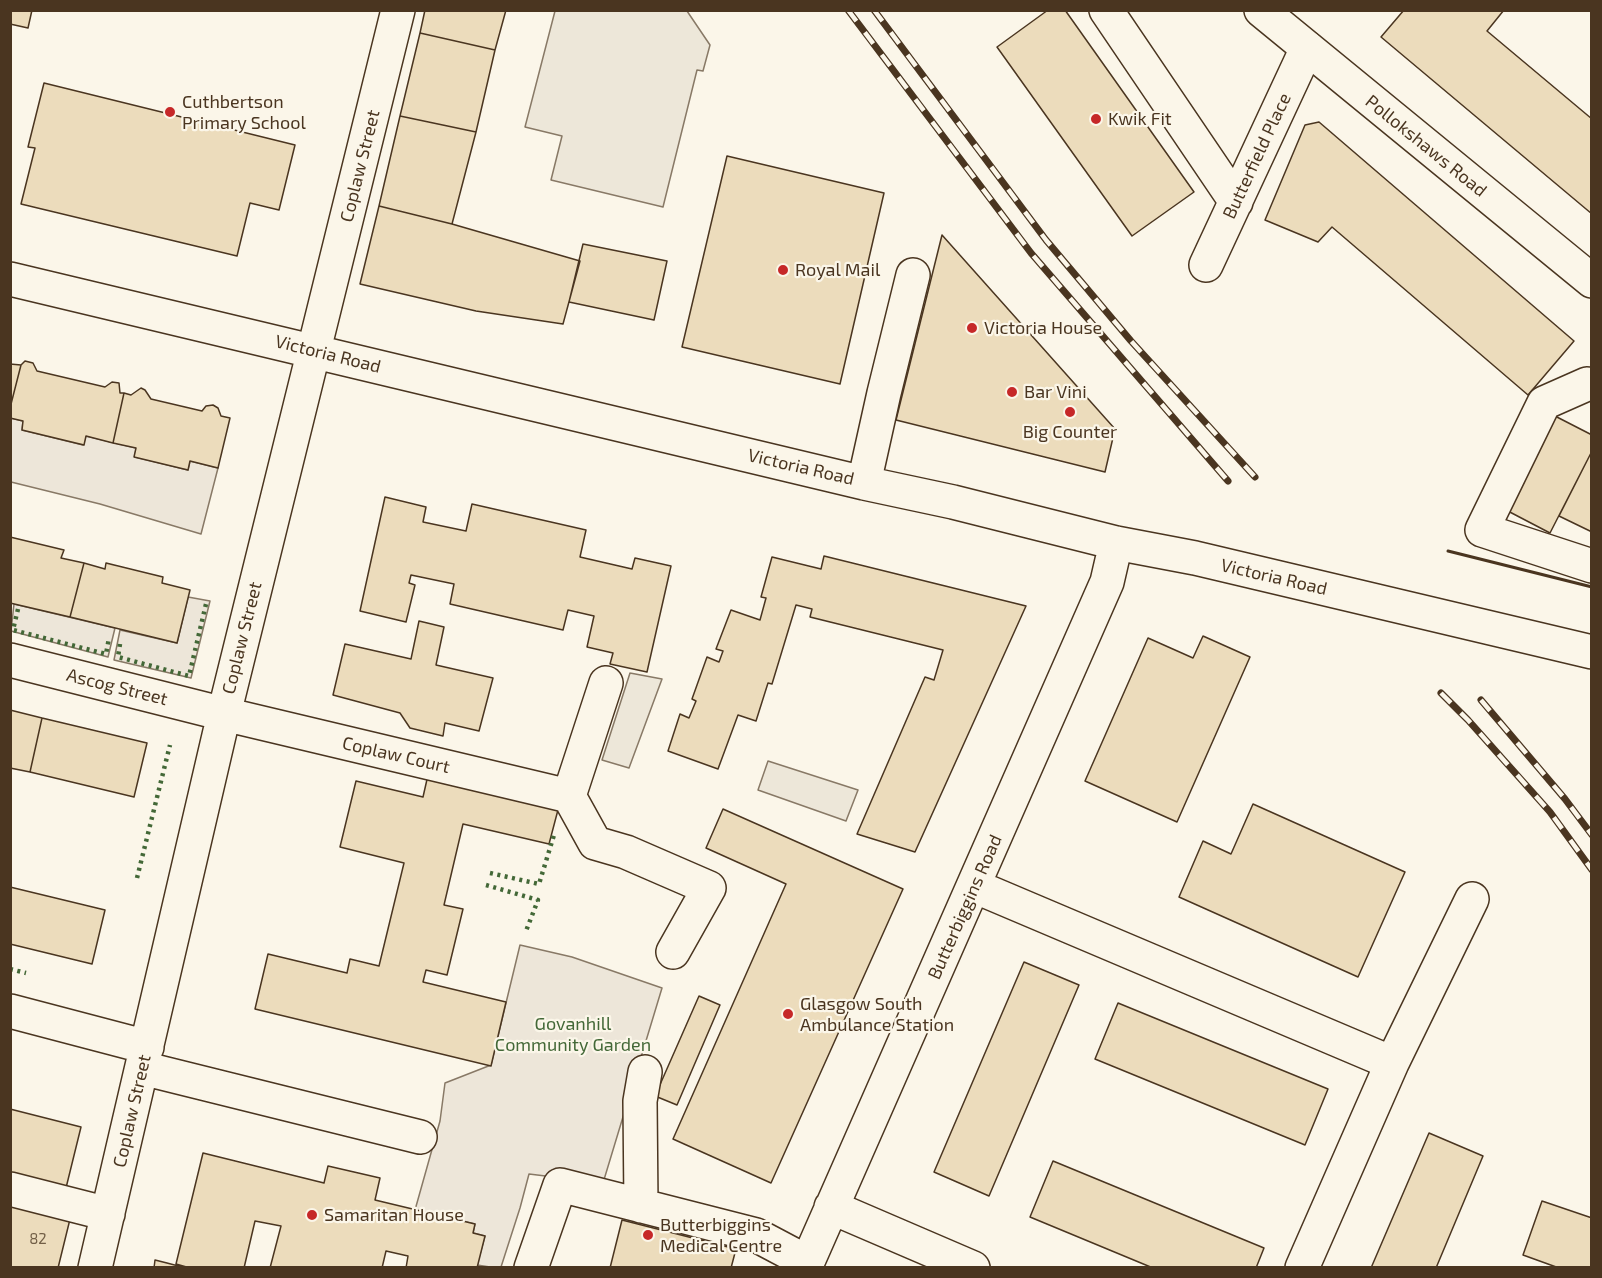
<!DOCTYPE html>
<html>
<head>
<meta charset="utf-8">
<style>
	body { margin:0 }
	#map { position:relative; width:1602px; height:1278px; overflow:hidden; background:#fbf6e9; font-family:"Exo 2",sans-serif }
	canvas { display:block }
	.frame { position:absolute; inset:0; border:12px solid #4a3520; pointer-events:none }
</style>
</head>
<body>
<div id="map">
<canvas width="1602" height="1278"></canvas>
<div class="frame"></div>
</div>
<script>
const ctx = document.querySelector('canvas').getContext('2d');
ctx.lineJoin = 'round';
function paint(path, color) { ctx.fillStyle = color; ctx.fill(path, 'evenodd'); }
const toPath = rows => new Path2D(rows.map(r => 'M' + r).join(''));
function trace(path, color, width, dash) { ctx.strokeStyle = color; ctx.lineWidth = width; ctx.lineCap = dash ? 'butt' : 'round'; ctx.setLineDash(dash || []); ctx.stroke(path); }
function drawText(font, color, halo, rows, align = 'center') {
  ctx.font = font + ' "Exo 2",sans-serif'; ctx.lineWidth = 4.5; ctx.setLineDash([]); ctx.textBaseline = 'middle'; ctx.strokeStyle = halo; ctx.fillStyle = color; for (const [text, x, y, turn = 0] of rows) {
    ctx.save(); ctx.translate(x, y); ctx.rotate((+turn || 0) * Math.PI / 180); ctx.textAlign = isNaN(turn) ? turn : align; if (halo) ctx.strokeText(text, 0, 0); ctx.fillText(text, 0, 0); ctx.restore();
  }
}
const green = toPath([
	[11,418,23,421,22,430,83,445,86,436,136,448,135,457,188,470,190,461,218,468,201,534,100,504,11,482,11,418],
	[188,597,210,601,191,678,114,660,120,630,177,643,188,597],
	[14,604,115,628,108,657,11,631,14,604],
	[520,945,572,957,662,988,603,1183,529,1174,520,1208,501,1267,490,1267,477,1265,485,1236,473,1233,475,1224,415,1210,440,1121,445,1083,491,1065,520,945]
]);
const parking = toPath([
	[555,11,687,11,710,45,703,71,697,70,663,207,551,180,562,136,525,127,555,11],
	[630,673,662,679,629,768,602,760,630,673],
	[768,761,858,790,846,821,758,790,768,761]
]);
const building = toPath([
	[10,10,32,10,28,28,10,24,10,10],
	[425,10,506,10,495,50,420,33,425,10],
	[1048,10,1065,10,1194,192,1132,236,997,47,1048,10],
	[1404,10,1504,10,1487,31,1592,119,1592,214,1381,37,1404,10],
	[420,33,495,50,476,132,400,116,420,33],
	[44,83,295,145,279,210,250,203,237,256,21,204,35,148,28,147,44,83],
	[400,116,476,132,452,224,379,206,400,116],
	[1319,122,1574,341,1528,395,1332,227,1318,242,1265,220,1305,125,1319,122],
	[727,156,884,193,840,384,682,347,727,156],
	[379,206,452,224,580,261,563,324,476,311,360,284,379,206],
	[942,235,1115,429,1105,472,896,420,942,235],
	[583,244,667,261,654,320,569,302,583,244],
	[25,361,33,363,37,371,105,387,112,382,119,383,120,393,124,393,113,443,86,436,84,445,22,430,23,421,10,418,10,408,21,365,25,361],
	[10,364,21,365,10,408,10,364],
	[141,388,145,390,151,399,202,411,206,406,213,405,218,408,221,416,230,418,218,468,190,461,188,470,134,457,136,448,113,443,124,393,131,395,141,388],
	[1553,415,1592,435,1592,451,1550,533,1504,509,1553,415],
	[1592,451,1592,532,1559,516,1592,451],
	[385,497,426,507,423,522,466,531,472,504,586,530,580,557,632,569,635,558,671,566,647,672,610,664,613,653,587,647,594,616,568,610,563,630,450,604,454,584,411,575,409,583,415,585,406,622,360,611,385,497],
	[10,537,64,550,61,558,84,563,70,617,10,603,10,537],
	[824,556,1026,606,915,852,857,834,925,677,934,680,943,650,810,617,812,609,796,605,772,684,768,683,756,721,738,715,718,769,668,751,680,714,689,718,696,701,692,699,707,657,719,662,723,651,716,649,731,610,760,620,766,598,761,597,772,557,821,569,824,556],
	[84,563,105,569,106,563,163,577,162,583,190,590,177,643,70,617,84,563],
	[419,621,444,627,436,665,493,678,479,731,445,723,443,736,410,728,400,713,333,695,345,644,411,659,419,621],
	[1203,636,1250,657,1177,822,1085,781,1148,638,1193,658,1203,636],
	[10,710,42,718,30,772,10,768,10,710],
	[42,718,147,743,134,797,30,772,42,718],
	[428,775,559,806,549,844,463,824,444,905,463,909,447,975,426,970,423,982,506,1002,491,1066,255,1009,268,954,347,973,350,959,379,966,404,863,340,847,356,781,423,797,428,775],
	[1253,804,1405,872,1358,977,1179,897,1203,841,1231,854,1253,804],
	[723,809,903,889,771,1183,673,1139,786,884,706,848,723,809],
	[10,887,105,910,92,964,10,944,10,887],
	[1024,962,1079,985,989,1196,934,1172,1024,962],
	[699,996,720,1005,677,1105,655,1096,699,996],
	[1118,1003,1328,1089,1305,1145,1095,1059,1118,1003],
	[10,1109,81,1127,65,1192,10,1178,10,1109],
	[1429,1133,1483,1156,1436,1268,1371,1268,1429,1133],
	[203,1153,324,1183,328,1166,380,1178,375,1200,475,1224,473,1233,485,1236,477,1268,406,1268,408,1256,386,1251,382,1268,270,1268,281,1226,255,1221,244,1268,190,1268,176,1264,203,1153],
	[1053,1161,1264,1248,1256,1268,1153,1268,1030,1217,1053,1161],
	[10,1195,72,1211,58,1268,10,1268,10,1195],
	[1542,1201,1592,1218,1592,1268,1559,1268,1523,1255,1542,1201],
	[622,1220,736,1249,731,1268,610,1268,622,1220],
	[155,1260,167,1263,186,1268,154,1268,155,1260]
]);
const minor = toPath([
	[1106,10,1236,202],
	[1206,265,1307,48],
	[10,279,864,483,953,502,1116,543,1195,558,1592,652],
	[1587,384,1544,403,1482,530,1592,566],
	[864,483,884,393,913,275],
	[10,660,224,714,569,796,606,683],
	[569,796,595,843,626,852,709,888,673,952],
	[974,886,1392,1063,1302,1268],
	[10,1011,147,1047],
	[1392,1063,1472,899],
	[142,1068,420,1137],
	[10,1189,108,1214],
	[641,1206,640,1101,645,1072],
	[831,1207,973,1268],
	[95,1268,224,714,398,10],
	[531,1268,560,1185,756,1235,807,1262],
	[805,1268,1107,582,1116,543]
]);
const major = toPath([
	[1261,10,1592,281]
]);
const rail = toPath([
	[848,10,1031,253,1228,481],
	[874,10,1046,240,1131,341,1255,477],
	[1441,693,1468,720,1550,812,1592,870],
	[1481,700,1565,799,1592,835]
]);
const hedge = toPath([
	[18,609,13,630,106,654,109,638],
	[120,644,118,657,189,676,206,604],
	[490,873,539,884,554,835],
	[137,878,170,745],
	[486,885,538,900,526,931],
	[10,969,26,973]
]);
const wall = toPath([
	[1448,551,1592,587]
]);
const markers = [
	[170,112,6,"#c62828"],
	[1096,119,6,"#c62828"],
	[783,270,6,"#c62828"],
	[972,328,6,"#c62828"],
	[1012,392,6,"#c62828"],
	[1070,412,6,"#c62828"],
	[788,1014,6,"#c62828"],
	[312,1215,6,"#c62828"],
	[648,1235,6,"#c62828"]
];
const numberNames = [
	["82",38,1239]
];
const poiNames = [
	["Cuthbertson",182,102],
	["Primary School",182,123],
	["Kwik Fit",1108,119],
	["Royal Mail",795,270],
	["Victoria House",984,328],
	["Bar Vini",1024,392],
	["Big Counter",1070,432,"center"],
	["Glasgow South",800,1004],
	["Ambulance Station",800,1025],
	["Samaritan House",324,1215],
	["Butterbiggins",660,1225],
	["Medical Centre",660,1246]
];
const streetNames = [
	["Pollokshaws Road",1426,146,39],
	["Butterfield Place",1257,156,-65],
	["Coplaw Street",360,166,-76],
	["Victoria Road",328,354,14],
	["Victoria Road",801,467,13],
	["Victoria Road",1274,577,13],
	["Coplaw Street",242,638,-76],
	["Ascog Street",117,687,14],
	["Coplaw Court",396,755,13],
	["Butterbiggins Road",965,907,-66],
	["Coplaw Street",132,1111,-77]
];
const parkNames = [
	["Govanhill",573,1024],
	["Community Garden",573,1045]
];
paint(green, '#ede6d9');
trace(green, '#887966', 1.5);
paint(parking, '#ede7d9');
trace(parking, '#887966', 1.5);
paint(building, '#ecdcbc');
trace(building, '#4a3520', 1.5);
trace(minor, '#4a3520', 36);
trace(major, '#4a3520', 36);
trace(minor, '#fbf6e9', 33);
trace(major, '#fbf6e9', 33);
trace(rail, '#4a3520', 7);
trace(rail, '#fbf6e9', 4.5, [14]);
trace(hedge, '#436837', 4.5, [3, 4.5]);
trace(wall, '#4a3520', 3);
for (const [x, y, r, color] of markers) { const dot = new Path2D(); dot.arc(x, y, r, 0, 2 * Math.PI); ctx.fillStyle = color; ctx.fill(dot); trace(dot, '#fbf6e9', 2); }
drawText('15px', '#725f47', null, numberNames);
drawText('18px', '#4a3520', '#fbf6e9', poiNames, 'left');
drawText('18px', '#4a3520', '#fbf6e9', streetNames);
drawText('18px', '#436837', '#fbf6e9', parkNames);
</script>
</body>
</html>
